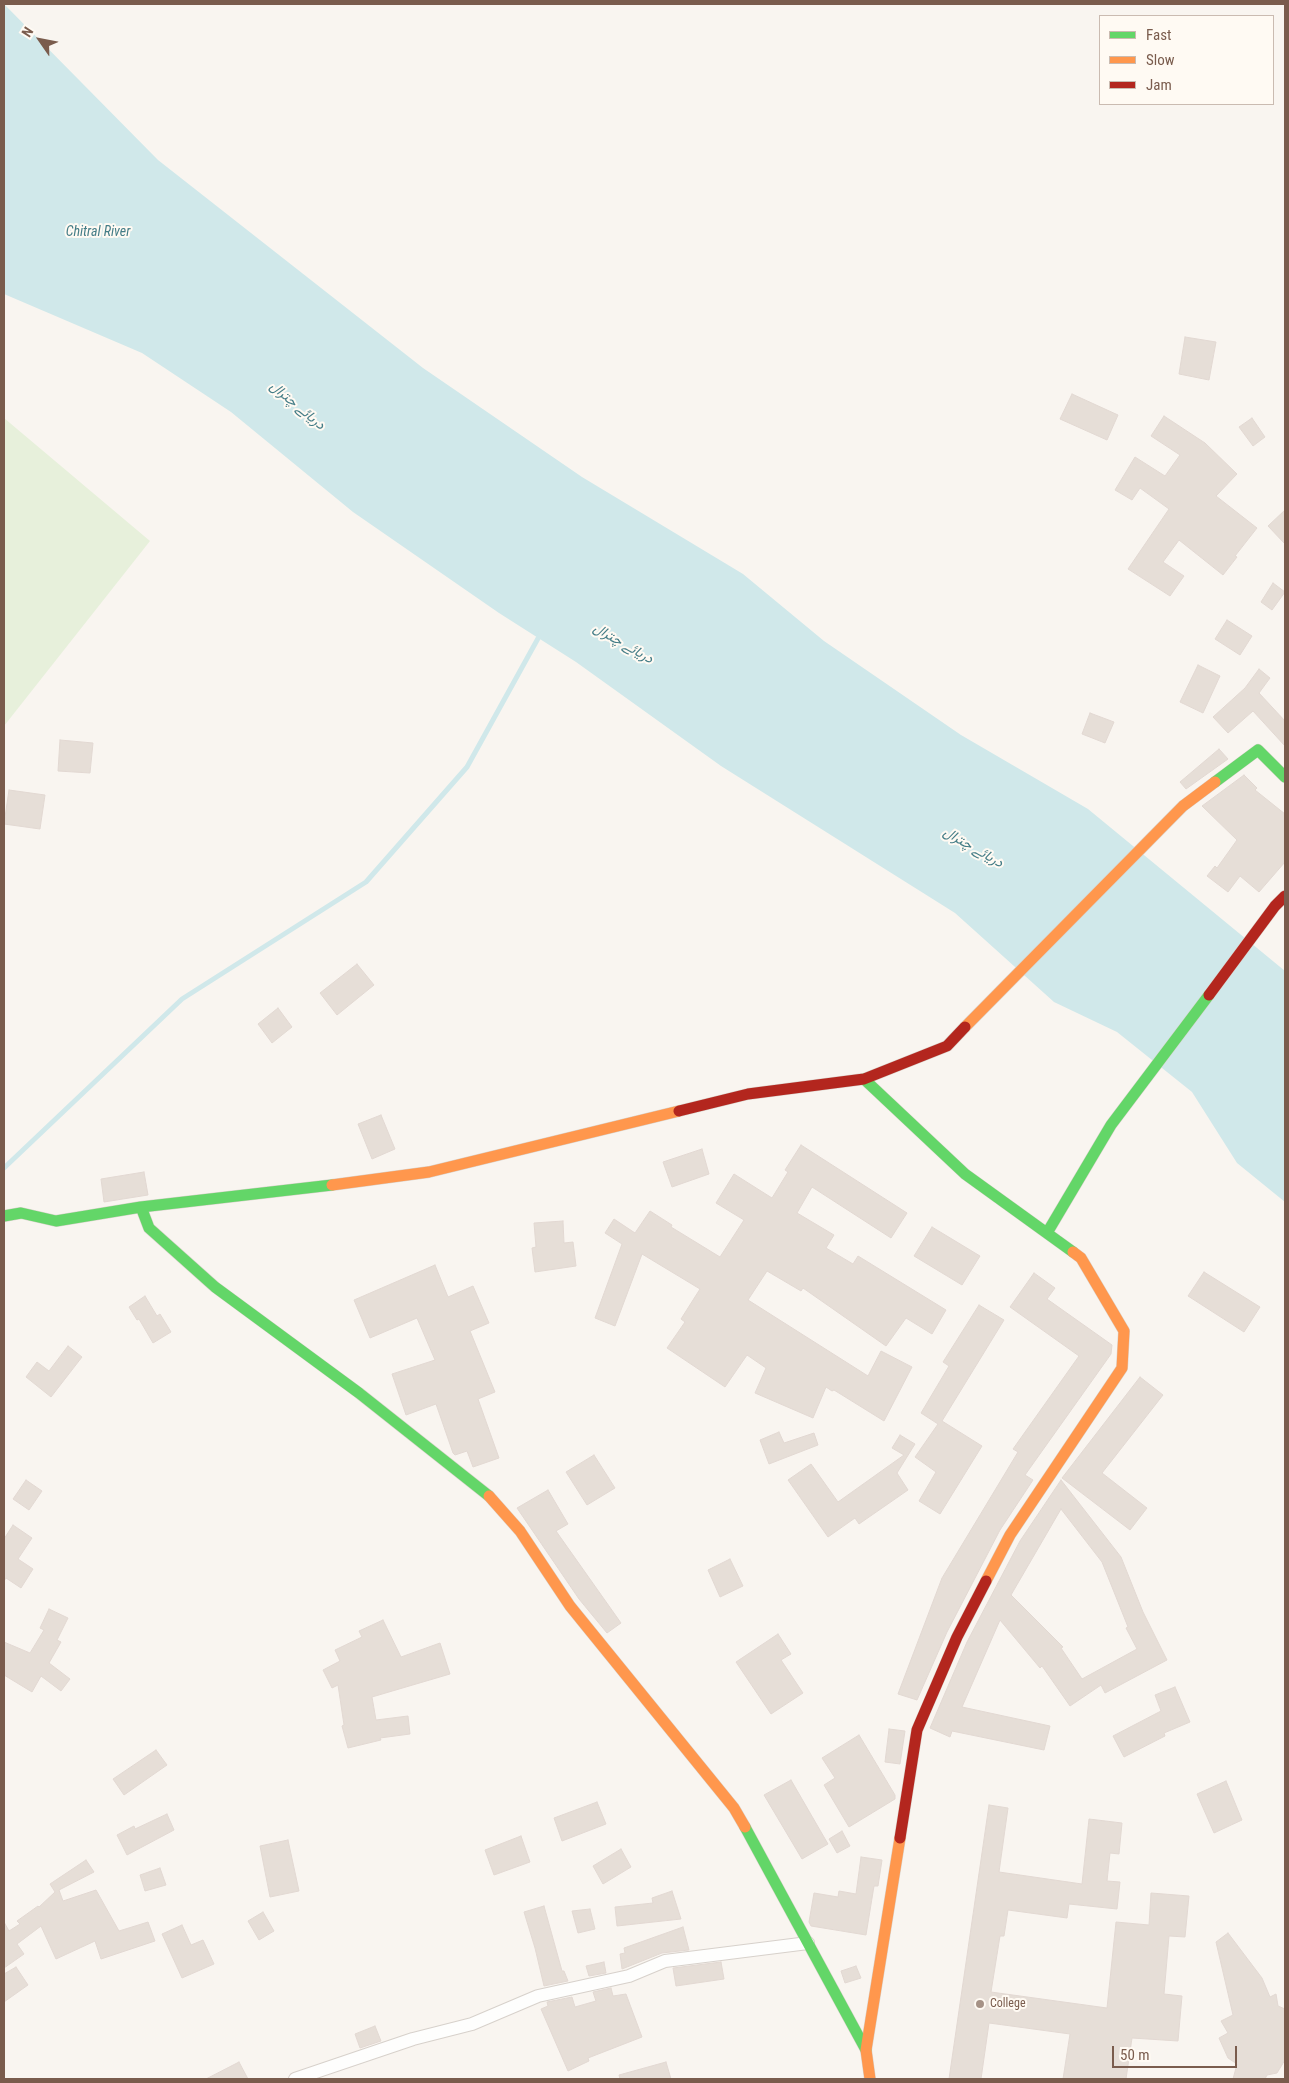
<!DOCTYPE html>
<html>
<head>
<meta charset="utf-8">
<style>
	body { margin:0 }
	#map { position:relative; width:1289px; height:2083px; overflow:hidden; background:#f9f5f0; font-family:"Roboto Condensed",sans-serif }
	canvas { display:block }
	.frame { position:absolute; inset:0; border:5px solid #7a5c4d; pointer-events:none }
	.legend { position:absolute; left:1099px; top:15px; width:175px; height:90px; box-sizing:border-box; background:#fffaf3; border:1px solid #cabbb1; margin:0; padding:6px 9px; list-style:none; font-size:15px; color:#7a5c4d }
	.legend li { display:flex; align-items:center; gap:10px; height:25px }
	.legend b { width:25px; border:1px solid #cabbb1 }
	.north { position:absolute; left:15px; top:15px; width:50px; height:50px; -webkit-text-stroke:4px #fffaf3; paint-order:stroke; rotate:303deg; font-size:14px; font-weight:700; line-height:20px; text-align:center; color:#7a5c4d }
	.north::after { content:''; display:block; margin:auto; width:18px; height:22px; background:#7a5c4d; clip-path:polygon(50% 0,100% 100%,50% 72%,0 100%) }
	.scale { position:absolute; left:1112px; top:2046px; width:125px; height:22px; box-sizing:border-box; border:2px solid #7a5c4d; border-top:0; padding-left:6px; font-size:15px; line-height:18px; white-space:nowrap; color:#7a5c4d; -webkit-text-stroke:4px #fffaf3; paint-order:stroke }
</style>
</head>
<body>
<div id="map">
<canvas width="1289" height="2083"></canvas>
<div class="frame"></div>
<ul class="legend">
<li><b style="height:6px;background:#63d668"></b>Fast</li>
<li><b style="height:6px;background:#ff974d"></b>Slow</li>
<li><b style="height:6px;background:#b3261e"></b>Jam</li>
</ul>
<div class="north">N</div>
<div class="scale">50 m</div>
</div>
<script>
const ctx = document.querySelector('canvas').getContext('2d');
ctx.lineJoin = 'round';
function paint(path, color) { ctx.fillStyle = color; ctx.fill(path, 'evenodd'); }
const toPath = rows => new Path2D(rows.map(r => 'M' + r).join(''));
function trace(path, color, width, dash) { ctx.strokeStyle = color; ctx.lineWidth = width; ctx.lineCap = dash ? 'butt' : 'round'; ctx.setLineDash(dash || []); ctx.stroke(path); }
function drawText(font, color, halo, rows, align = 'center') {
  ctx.font = font + ' "Roboto Condensed",Vazirmatn,sans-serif'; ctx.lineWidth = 4; ctx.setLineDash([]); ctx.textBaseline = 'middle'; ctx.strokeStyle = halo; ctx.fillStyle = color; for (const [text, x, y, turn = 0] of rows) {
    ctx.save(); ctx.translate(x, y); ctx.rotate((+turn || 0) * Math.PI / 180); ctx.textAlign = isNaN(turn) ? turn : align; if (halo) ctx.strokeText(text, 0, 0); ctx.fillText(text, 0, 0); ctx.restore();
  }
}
const green = toPath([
	[4,418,150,541,4,726]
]);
const water = toPath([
	[4,4,158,160,423,368,582,477,743,574,824,641,961,735,1088,809,1285,971,1285,1202,1237,1163,1192,1092,1117,1032,1054,1002,955,913,721,766,576,662,499,613,353,512,231,412,142,353,4,294]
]);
const stream = toPath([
	[4,1168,182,999,366,882,467,767,541,633]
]);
const building = toPath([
	[1185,337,1216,342,1209,380,1179,374,1185,337],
	[1072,394,1118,415,1107,440,1060,419,1072,394],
	[1164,416,1205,443,1237,474,1216,496,1257,528,1235,556,1237,557,1223,575,1179,540,1163,562,1184,576,1170,596,1128,569,1169,509,1140,488,1132,500,1115,490,1135,457,1165,476,1180,455,1151,436,1164,416],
	[1252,418,1265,437,1253,446,1239,427,1252,418],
	[1285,510,1285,544,1268,526,1285,510],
	[1273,583,1285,592,1272,610,1261,602,1273,583],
	[1227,620,1252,636,1240,655,1215,639,1227,620],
	[1198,665,1220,676,1203,713,1180,702,1198,665],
	[1259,669,1270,678,1259,693,1285,721,1285,746,1253,711,1228,733,1213,717,1245,688,1259,669],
	[1090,713,1114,722,1105,743,1082,734,1090,713],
	[60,740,93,743,90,773,58,771,60,740],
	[1219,749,1228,759,1186,789,1180,782,1219,749],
	[1244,775,1257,788,1255,790,1285,814,1285,862,1259,892,1240,876,1228,892,1207,876,1215,866,1217,868,1237,840,1202,806,1244,775],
	[9,790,45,795,40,829,4,824,9,790],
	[357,964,374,985,337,1015,320,993,357,964],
	[278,1008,292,1027,272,1043,258,1024,278,1008],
	[381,1115,395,1149,372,1159,358,1124,381,1115],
	[801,1145,907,1213,891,1238,812,1187,797,1213,834,1235,826,1248,853,1264,858,1256,946,1310,932,1334,906,1318,886,1346,803,1288,801,1291,767,1271,748,1300,868,1376,881,1351,912,1367,884,1421,834,1390,832,1391,826,1387,813,1418,755,1393,766,1368,747,1355,725,1387,667,1348,685,1322,681,1319,700,1289,642,1254,615,1326,595,1318,622,1244,605,1233,614,1219,635,1233,650,1211,672,1225,671,1227,720,1257,744,1220,716,1203,734,1174,772,1198,788,1172,785,1170,801,1145],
	[702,1149,709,1174,672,1187,663,1162,702,1149],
	[144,1172,148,1195,104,1202,101,1179,144,1172],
	[563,1221,564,1243,573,1242,576,1266,535,1272,532,1248,536,1247,534,1223,563,1221],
	[932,1227,980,1256,962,1285,914,1256,932,1227],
	[435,1265,448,1297,473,1286,489,1323,470,1331,495,1392,478,1399,499,1458,473,1467,467,1451,455,1455,453,1453,436,1404,406,1415,392,1374,435,1360,417,1318,370,1338,354,1300,435,1265],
	[1204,1272,1260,1307,1244,1332,1188,1296,1204,1272],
	[1034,1273,1055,1288,1047,1299,1112,1345,1111,1354,1025,1475,1033,1480,1000,1530,947,1632,917,1700,898,1694,942,1578,1018,1452,1013,1449,1079,1356,1010,1307,1034,1273],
	[145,1296,157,1316,160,1314,171,1332,153,1343,139,1319,137,1320,129,1307,145,1296],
	[979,1305,1004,1320,942,1421,982,1446,940,1514,919,1501,936,1472,915,1457,938,1424,921,1413,949,1366,943,1362,979,1305],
	[68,1346,82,1357,51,1397,26,1377,37,1362,49,1371,68,1346],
	[1140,1377,1163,1395,1102,1473,1147,1508,1130,1530,1062,1478,1140,1377],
	[779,1432,784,1443,814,1433,818,1445,769,1464,760,1440,779,1432],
	[900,1435,915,1444,897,1473,908,1490,859,1524,855,1518,828,1537,788,1480,811,1464,838,1502,904,1455,892,1448,900,1435],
	[594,1455,615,1488,587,1505,566,1472,594,1455],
	[26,1480,42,1491,29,1510,13,1499,26,1480],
	[1061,1480,1121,1557,1143,1612,1167,1660,1105,1693,1101,1685,1070,1706,1042,1666,1040,1668,1000,1620,962,1707,1050,1726,1044,1750,952,1731,950,1737,930,1728,967,1642,1020,1541,1061,1480],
	[1061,1509,1102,1562,1128,1627,1126,1628,1137,1649,1082,1679,1061,1648,1063,1647,1011,1595,1061,1509],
	[548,1490,568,1524,556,1531,621,1623,607,1633,579,1599,517,1508,548,1490],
	[13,1525,32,1538,18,1559,33,1569,21,1588,6,1578,4,1581,4,1539,13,1525],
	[730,1559,743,1586,720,1597,708,1570,730,1559],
	[49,1609,68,1618,57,1640,61,1642,49,1663,70,1679,61,1691,41,1676,32,1692,4,1675,4,1642,30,1653,44,1630,40,1628,49,1609],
	[383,1620,401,1657,440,1643,450,1674,372,1697,376,1720,408,1716,410,1734,380,1738,381,1740,348,1748,342,1726,344,1725,338,1685,332,1688,323,1670,340,1661,335,1650,362,1637,359,1631,383,1620],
	[778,1634,791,1654,781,1660,803,1693,771,1714,736,1662,778,1634],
	[1175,1687,1190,1722,1164,1733,1165,1736,1124,1757,1113,1736,1161,1711,1155,1695,1175,1687],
	[889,1729,905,1731,900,1764,885,1762,889,1729],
	[859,1735,895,1795,895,1799,849,1827,824,1785,835,1778,822,1758,859,1735],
	[156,1750,167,1765,124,1795,113,1779,156,1750],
	[791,1780,828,1844,802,1859,764,1795,791,1780],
	[1226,1781,1242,1820,1214,1833,1197,1794,1226,1781],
	[597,1802,606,1824,562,1841,554,1818,597,1802],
	[989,1805,1008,1808,999,1872,1082,1884,1089,1819,1122,1823,1119,1854,1110,1853,1107,1881,1120,1882,1117,1909,1069,1904,1067,1918,1008,1910,1004,1936,1000,1936,991,1992,1107,2008,1116,1922,1149,1925,1151,1893,1189,1896,1185,1937,1169,1936,1164,1994,1182,1996,1178,2041,1132,2038,1126,2079,1063,2079,1070,2034,989,2023,981,2079,949,2079,989,1805],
	[167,1814,174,1830,127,1855,117,1835,134,1826,135,1829,167,1814],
	[842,1831,850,1846,837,1853,829,1839,842,1831],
	[521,1836,530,1862,494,1875,485,1850,521,1836],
	[288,1840,299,1891,270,1897,260,1846,288,1840],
	[621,1849,631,1867,603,1884,593,1866,621,1849],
	[861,1857,882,1860,878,1886,874,1886,866,1935,811,1926,809,1922,814,1893,838,1897,839,1891,856,1894,861,1857],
	[86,1860,94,1872,59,1890,63,1901,96,1890,119,1931,148,1922,155,1941,101,1959,95,1941,56,1959,41,1926,17,1944,24,1954,4,1968,4,1922,9,1931,20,1924,17,1921,38,1906,39,1907,55,1892,50,1884,86,1860],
	[160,1868,166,1885,145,1891,140,1875,160,1868],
	[672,1891,681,1919,617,1926,615,1907,653,1903,652,1898,672,1891],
	[544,1906,562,1971,564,1971,568,1981,544,1986,535,1948,524,1912,544,1906],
	[590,1909,595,1929,578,1933,572,1911,590,1909],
	[263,1912,274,1931,259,1940,248,1921,263,1912],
	[182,1925,191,1945,203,1940,214,1964,182,1978,162,1934,182,1925],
	[683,1927,689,1950,662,1953,622,1969,620,1954,625,1953,624,1948,683,1927],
	[1228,1933,1262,1978,1270,1997,1276,1994,1278,2006,1285,2009,1285,2060,1277,2073,1267,2075,1265,2079,1233,2079,1237,2064,1228,2058,1219,2038,1228,2033,1221,2021,1233,2015,1216,1942,1228,1933],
	[604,1962,606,1973,589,1976,586,1966,604,1962],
	[721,1962,724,1979,676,1986,673,1968,721,1962],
	[856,1966,861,1978,845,1983,841,1971,856,1966],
	[16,1967,28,1985,4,2002,4,1974,16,1967],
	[611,1988,613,1996,626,1994,642,2037,588,2058,589,2061,568,2071,541,2009,548,2006,547,2002,572,1997,575,2007,596,2001,593,1992,611,1988],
	[375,2026,381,2041,360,2048,355,2034,375,2026],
	[239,2062,248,2079,206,2079,239,2062],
	[666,2062,671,2079,620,2079,619,2075,666,2062]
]);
const street = toPath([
	[295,2079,413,2039,472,2024,538,1996,629,1976,665,1961,808,1943]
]);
const fast = toPath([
	[1215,782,1258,750,1285,777],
	[864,1079,965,1174,1073,1252],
	[141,1207,149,1228,215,1287,359,1393,489,1496],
	[4,1216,21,1213,56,1221,141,1207,332,1185],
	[1047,1233,1111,1125,1209,995],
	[745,1827,866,2050]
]);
const slow = toPath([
	[965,1027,1183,806,1215,782],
	[332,1185,429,1172,679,1111],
	[489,1496,520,1531,570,1606,734,1808,745,1827],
	[986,1581,1010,1535,1122,1368,1124,1331,1081,1258,1073,1252],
	[870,2079,866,2050,900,1838]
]);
const jam = toPath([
	[1209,995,1275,906,1285,896],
	[679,1111,748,1094,864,1079,947,1046,965,1027],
	[900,1838,917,1730,957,1637,986,1581]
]);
const markers = [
	[980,2004,5,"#a69286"]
];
const poiNames = [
	["College",990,2004]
];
const waterNames = [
	["Chitral River",98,232],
	["دریائے چترال",297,406,40],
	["دریائے چترال",623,644,30],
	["دریائے چترال",973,848,30]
];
paint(green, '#e7f0db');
paint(water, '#d0e8ea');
trace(stream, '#d0e8ea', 5);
paint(building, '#e6ded7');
trace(building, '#e2d8d2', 1);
trace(street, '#d7d1cb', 14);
trace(fast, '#d9d2cb', 12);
trace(slow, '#d9d2cb', 12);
trace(jam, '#d9d2cb', 12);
trace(street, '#fefefd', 12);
trace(fast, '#63d668', 11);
trace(slow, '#ff974d', 11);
trace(jam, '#b3261e', 11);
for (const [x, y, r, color] of markers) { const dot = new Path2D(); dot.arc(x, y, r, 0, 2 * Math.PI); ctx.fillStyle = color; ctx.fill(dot); trace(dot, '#fffaf3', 2); }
drawText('12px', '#7a5c4d', '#fffaf3', poiNames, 'left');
drawText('italic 14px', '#437c86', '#fffaf3', waterNames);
</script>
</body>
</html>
